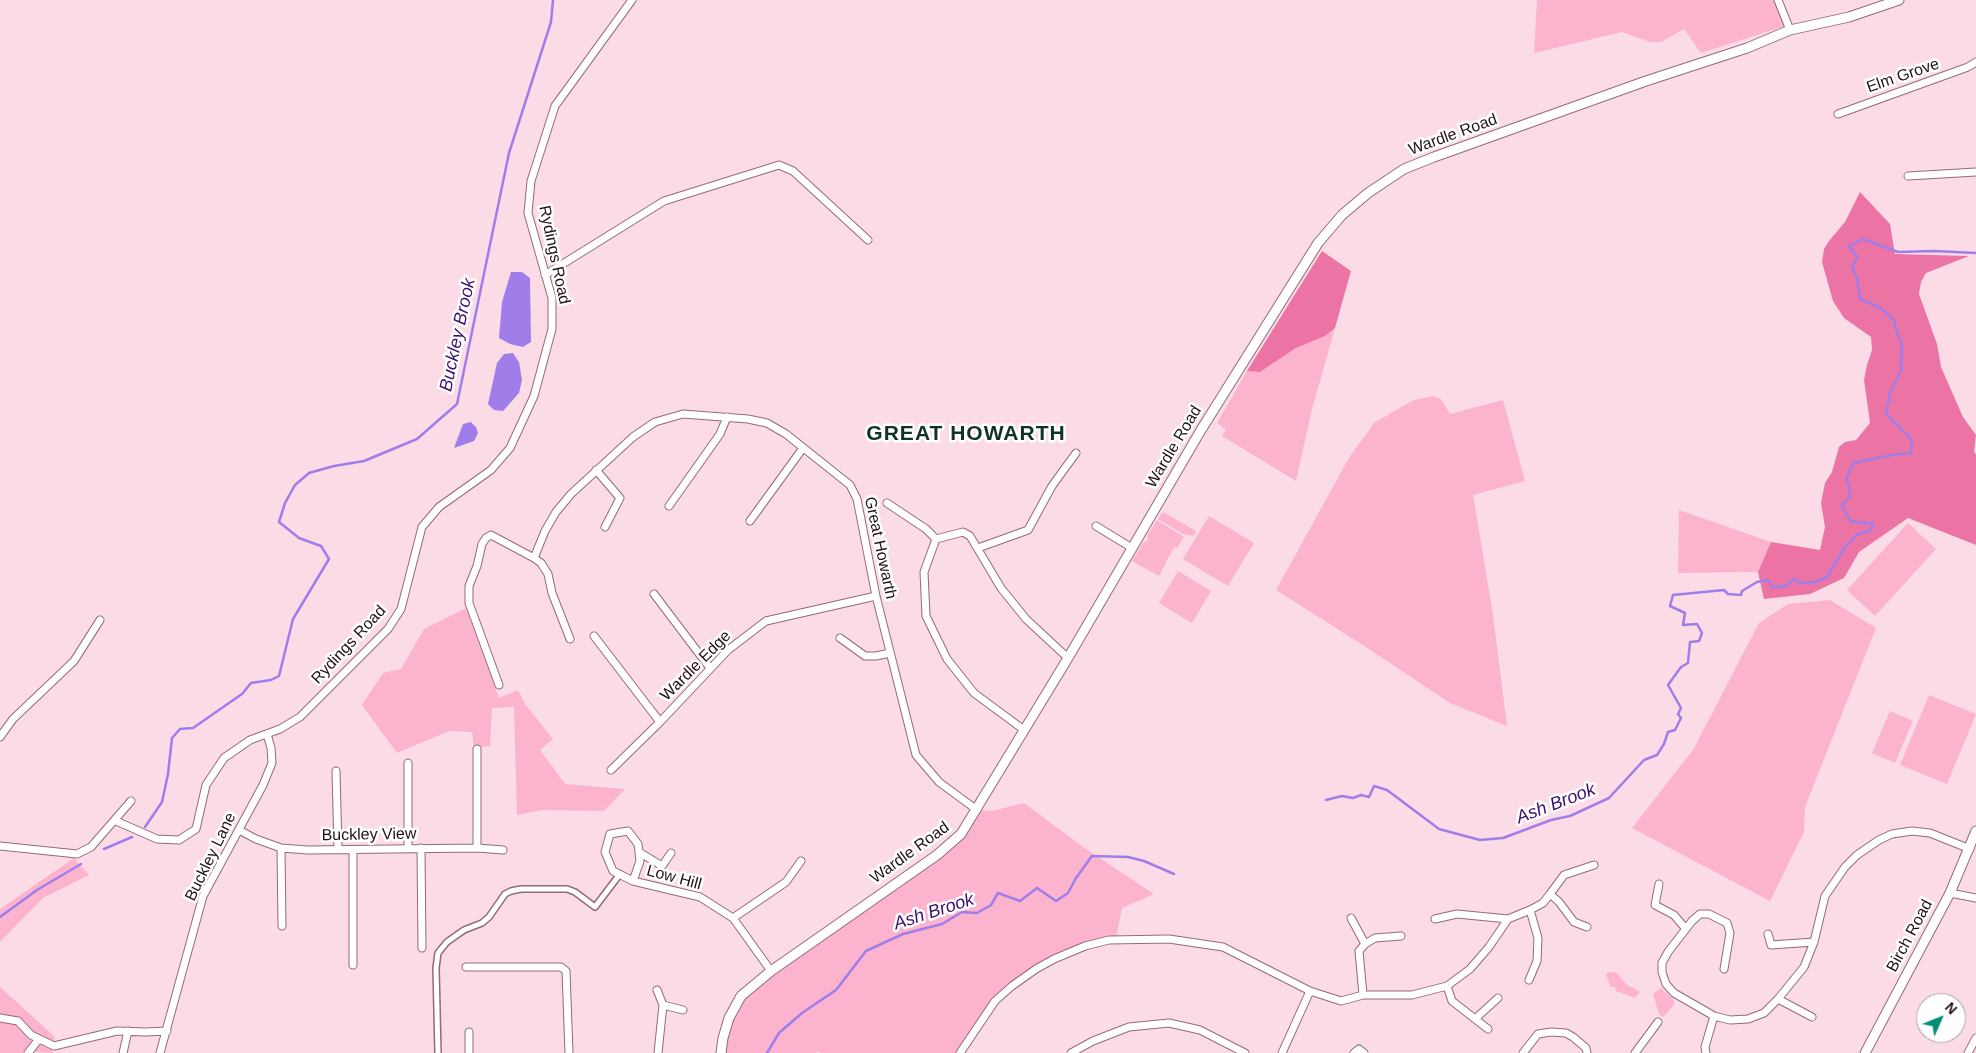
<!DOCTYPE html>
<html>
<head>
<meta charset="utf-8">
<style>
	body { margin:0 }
	#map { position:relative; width:1976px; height:1053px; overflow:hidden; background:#fbdce6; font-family:Arial,sans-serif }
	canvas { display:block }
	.north { position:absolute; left:1916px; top:993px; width:50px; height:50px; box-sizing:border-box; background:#fff; border:1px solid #a7a0a2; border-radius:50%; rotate:46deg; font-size:14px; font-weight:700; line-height:20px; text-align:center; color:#221117 }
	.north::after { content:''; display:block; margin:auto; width:18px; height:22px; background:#008e77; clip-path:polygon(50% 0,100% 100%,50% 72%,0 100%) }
</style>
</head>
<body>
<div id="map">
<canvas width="1976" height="1053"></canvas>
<div class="north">N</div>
</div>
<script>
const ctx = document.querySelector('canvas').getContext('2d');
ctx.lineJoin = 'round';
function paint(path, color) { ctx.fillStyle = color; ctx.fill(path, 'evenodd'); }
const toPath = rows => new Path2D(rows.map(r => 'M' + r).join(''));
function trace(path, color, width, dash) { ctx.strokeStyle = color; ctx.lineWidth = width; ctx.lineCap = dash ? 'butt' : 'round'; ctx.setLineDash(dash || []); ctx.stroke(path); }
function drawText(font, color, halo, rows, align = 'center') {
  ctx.font = font + ' Arial,sans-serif'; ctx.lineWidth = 5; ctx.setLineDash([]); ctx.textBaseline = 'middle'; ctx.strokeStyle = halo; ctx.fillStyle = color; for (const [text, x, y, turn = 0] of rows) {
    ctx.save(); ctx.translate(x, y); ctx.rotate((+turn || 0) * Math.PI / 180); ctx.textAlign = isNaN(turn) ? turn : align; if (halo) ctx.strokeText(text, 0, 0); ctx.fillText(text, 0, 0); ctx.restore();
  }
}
const green = toPath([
	[1537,0,1774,0,1785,26,1701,53,1684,29,1661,42,1650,42,1622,32,1534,53],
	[1335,328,1312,409,1296,481,1222,436,1226,430,1217,423,1247,371,1260,372,1296,348,1325,336],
	[1433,396,1441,399,1450,414,1503,400,1525,481,1473,495,1493,615,1507,726,1450,703,1366,647,1276,590,1350,456,1375,422,1414,400],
	[1679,510,1771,542,1758,572,1678,573],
	[1163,512,1196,531,1194,536,1183,534,1158,519],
	[1209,516,1254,543,1228,586,1183,559],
	[1157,520,1184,537,1177,548,1174,547,1159,576,1132,561,1143,543,1148,540,1147,536],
	[1908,523,1936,549,1875,616,1847,590],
	[1178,571,1211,591,1192,623,1159,603],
	[1830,600,1876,628,1805,807,1804,832,1770,901,1632,828,1693,750,1759,623,1788,604],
	[466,608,499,698,518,690,525,704,553,739,540,750,565,784,625,789,604,811,542,810,517,815,514,707,492,708,490,746,474,748,472,732,449,731,397,753,362,705,383,673,401,669,424,629],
	[1929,695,1976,714,1947,784,1900,765],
	[1890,711,1913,721,1895,763,1872,753],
	[1024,803,1083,847,1154,894,1122,908,1116,938,1055,956,993,1001,979,1018,958,1053,820,1053,818,1051,816,1053,723,1053,733,1018,743,998,773,973,939,858,964,836,981,810,992,811],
	[74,858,89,875,43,898,0,942,0,909],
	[1608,972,1617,973,1626,984,1640,992,1635,998,1616,991,1615,987,1611,987,1606,975],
	[0,987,55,1037,52,1053,24,1051,23,1053,0,1053],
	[1661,988,1674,1000,1674,1005,1663,1017,1659,1014,1653,994]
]);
const forest = toPath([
	[1860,192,1890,224,1895,254,1969,256,1926,273,1921,282,1919,294,1937,344,1941,367,1963,417,1976,435,1974,452,1976,454,1976,545,1908,518,1859,552,1844,578,1810,594,1764,599,1758,572,1771,542,1820,550,1825,527,1821,503,1825,483,1832,472,1839,447,1845,442,1856,440,1870,423,1864,380,1867,365,1872,350,1871,337,1844,318,1833,301,1822,262,1824,249,1829,241,1845,222],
	[1322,251,1351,271,1335,328,1325,336,1296,348,1260,372,1247,371]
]);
const water = toPath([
	[511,272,522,272,530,278,531,342,523,347,510,344,499,338,502,302],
	[513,353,519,362,522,380,519,393,503,411,494,410,488,404,497,363,504,354],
	[471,422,476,427,478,433,474,441,454,448,463,424]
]);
const stream = toPath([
	[1326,800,1342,796,1353,798,1361,795,1369,797,1374,786,1387,790,1439,829,1480,840,1503,838,1551,820,1570,816,1609,798,1644,760,1657,755,1664,744,1668,732,1675,730,1681,718,1678,714,1681,708,1668,685,1681,667,1688,663,1690,642,1699,641,1702,633,1697,624,1683,625,1685,613,1670,606,1673,595,1724,590,1728,594,1741,595,1742,591,1757,582,1767,580,1773,587,1786,586,1794,579,1801,583,1815,582,1827,577,1845,547,1856,535,1870,531,1874,524,1850,521,1842,506,1850,496,1847,476,1854,463,1892,455,1911,453,1912,440,1886,414,1890,393,1901,371,1902,345,1895,326,1895,321,1879,307,1860,299,1857,278,1852,267,1857,257,1849,246,1863,239,1898,252,1934,251,1976,253],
	[145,827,162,802,168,774,172,738,180,729,193,728,242,694,251,683,271,680,279,676,293,619,329,559,321,546,299,538,279,522,285,503,295,485,309,473,334,466,364,461,417,439,457,404,509,153,551,22,553,0],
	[104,849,132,837],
	[0,917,37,890,81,864],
	[767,1053,779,1033,802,1013,836,990,866,951,903,934,942,924,962,912,977,913,991,905,998,893,1020,901,1037,888,1056,901,1068,893,1076,878,1092,856,1128,857,1144,861,1174,874]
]);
const pedestrian = toPath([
	[438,1053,436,968,438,953,447,942,464,930,482,923,489,917,505,894,511,891,521,889,567,889,575,892,595,907,620,874]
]);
const minor = toPath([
	[1778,0,1790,30],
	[1838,114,1968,67,1976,62],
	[1908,176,1976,172],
	[545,275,664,201,779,165,793,171,868,240],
	[596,470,620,498,605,527],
	[887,503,926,529,936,539],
	[669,506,720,434,727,417],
	[750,521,803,448],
	[1096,526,1132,548],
	[936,539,924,572,926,616,947,659,974,693,1024,730],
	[936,539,963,532,970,536,1001,588,1026,619,1068,658],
	[978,548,1028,530,1052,486,1076,453],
	[654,594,710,668],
	[594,636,660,722],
	[840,638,865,656,876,656,890,653],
	[570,639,552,593,548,574,541,563,534,558,545,531,556,512,571,494,633,437,655,422,683,414,748,419,767,423,786,434,850,485,857,499,876,596,916,755,939,782,977,810],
	[499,685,469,603,469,586,477,566,482,544,486,538,491,535,534,558],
	[0,737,13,719,74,661,100,620],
	[477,749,477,848],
	[611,770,660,722,728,650,766,621,876,596],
	[336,771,338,849],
	[116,821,157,839,179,840,196,829,206,785,224,758,250,740,280,729,300,717,388,629,401,609,422,527,439,507,491,470,510,448,534,396,552,329,552,298,528,213,531,181,555,106,632,0],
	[239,830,256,839,281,848,308,850,477,848,503,850],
	[0,846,77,854,91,847,131,801],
	[281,848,282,926],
	[408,848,408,763],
	[421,848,422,948],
	[353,850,353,965],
	[639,852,662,866,671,853],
	[633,881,640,861,638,844,628,831,610,834,605,852,613,871,633,881,700,897,733,918,771,971],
	[1659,884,1655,905,1674,915,1686,929],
	[1950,893,1976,898],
	[1550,894,1564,875,1594,865],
	[733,918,786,882,801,861],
	[1351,918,1365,944],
	[1435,919,1457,914,1508,919],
	[1768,934,1771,945,1814,942],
	[466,967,561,967,566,971,569,1053],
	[1724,969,1730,933,1727,923,1709,914,1700,914,1692,921,1668,952,1662,963,1662,972,1666,984,1674,993,1714,1016,1730,1020,1748,1019,1764,1013,1778,999,1804,967,1814,942,1825,896,1845,867,1857,855,1879,840,1892,834,1912,831,1930,833,1970,849],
	[1529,980,1537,961,1538,938,1530,910],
	[1447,986,1452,1001,1488,1029],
	[657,990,663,1005,683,1010],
	[1363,995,1359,951,1365,944,1375,938,1401,936],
	[1778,999,1812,1017],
	[0,1018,18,1021,31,1035,54,1046,117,1031,146,1032,167,1031],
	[1475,1019,1498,998],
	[469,1032,469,1053],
	[28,1053,39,1039],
	[123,1053,128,1031],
	[160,1053,203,896,263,785,272,763,271,748,267,734],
	[658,1053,663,1005],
	[960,1053,995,1001,1012,986,1036,969,1054,959,1085,946,1109,940,1169,939,1223,947,1310,991,1341,1001,1363,995,1412,995,1447,986,1470,969,1489,947,1508,919,1530,910,1543,903,1550,894,1559,902,1574,922,1587,927],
	[1071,1053,1093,1041,1129,1027,1169,1023,1200,1030,1245,1053],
	[1282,1053,1310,991],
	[1354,1053,1359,1049,1364,1053],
	[1523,1053,1538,1034,1551,1032,1566,1033,1573,1037,1586,1048,1587,1053],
	[1635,1053,1658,1022],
	[1706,1053,1705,1047,1714,1016],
	[1968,1053,1976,1038]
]);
const tertiary = toPath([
	[721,1053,723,1038,729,1018,741,996,771,971,937,855,961,834,1068,658,1201,430,1318,243,1342,215,1368,193,1404,169,1434,157,1646,81,1747,48,1790,30,1849,17,1899,0],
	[1865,1053,1950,893,1976,831]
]);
const streetNames = [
	["Elm Grove",1903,76,-19],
	["Wardle Road",1453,135,-20],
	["Rydings Road",554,255,78],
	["Wardle Road",1174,447,-59],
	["Great Howarth",880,548,78],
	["Rydings Road",349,645,-47],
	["Wardle Edge",696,666,-45],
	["Buckley View",369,835,-1],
	["Wardle Road",910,853,-36],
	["Buckley Lane",211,857,-64],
	["Low Hill",674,878,15],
	["Birch Road",1910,936,-62]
];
const waterNames = [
	["Buckley Brook",458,335,-78],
	["Ash Brook",1556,804,-21],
	["Ash Brook",934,912,-18]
];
const districtNames = [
	["GREAT HOWARTH",966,434]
];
paint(green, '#fcb3cd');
paint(forest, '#ec74a5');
paint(water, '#9f7eea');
trace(stream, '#9f7eea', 2.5);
trace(pedestrian, '#956979', 8);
trace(minor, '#956979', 9);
trace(tertiary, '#956979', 11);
trace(pedestrian, '#fff', 5);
trace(minor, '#fff', 7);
trace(tertiary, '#fff', 9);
drawText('16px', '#221117', '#fff', streetNames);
drawText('italic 18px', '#3b0f71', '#fff', waterNames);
ctx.letterSpacing = '1px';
drawText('bold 21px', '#113129', '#fff', districtNames);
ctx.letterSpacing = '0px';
</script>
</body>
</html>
